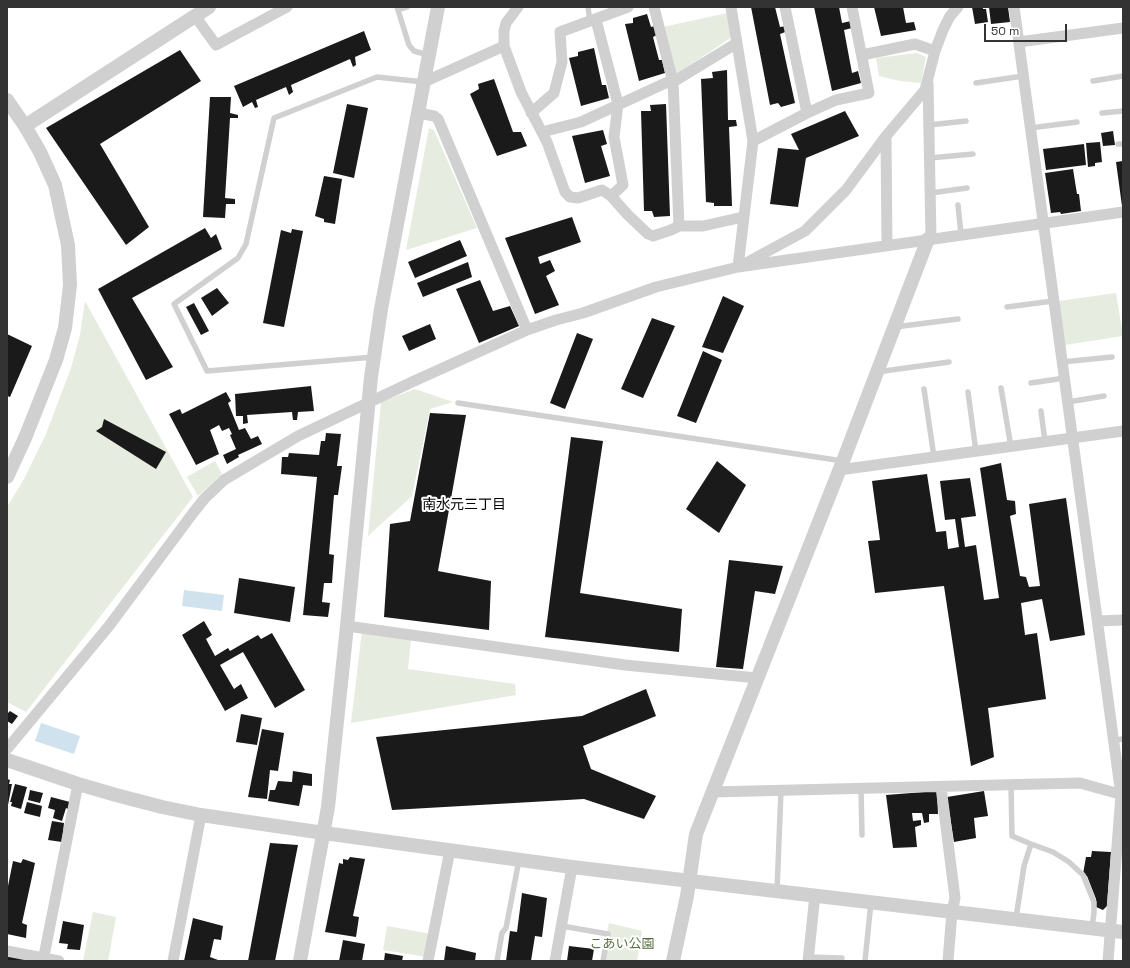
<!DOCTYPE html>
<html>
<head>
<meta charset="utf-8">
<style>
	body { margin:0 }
	#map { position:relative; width:1130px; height:968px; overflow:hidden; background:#fff; font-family:"Space Grotesk",sans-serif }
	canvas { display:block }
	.frame { position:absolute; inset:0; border:8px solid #333; pointer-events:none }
	.scale { position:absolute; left:984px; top:24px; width:83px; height:18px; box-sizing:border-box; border:2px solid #333; border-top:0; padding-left:5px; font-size:12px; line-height:14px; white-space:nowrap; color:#333; -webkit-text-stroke:3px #fff; paint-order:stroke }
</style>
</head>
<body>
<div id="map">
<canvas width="1130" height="968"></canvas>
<div class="frame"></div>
<div class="scale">50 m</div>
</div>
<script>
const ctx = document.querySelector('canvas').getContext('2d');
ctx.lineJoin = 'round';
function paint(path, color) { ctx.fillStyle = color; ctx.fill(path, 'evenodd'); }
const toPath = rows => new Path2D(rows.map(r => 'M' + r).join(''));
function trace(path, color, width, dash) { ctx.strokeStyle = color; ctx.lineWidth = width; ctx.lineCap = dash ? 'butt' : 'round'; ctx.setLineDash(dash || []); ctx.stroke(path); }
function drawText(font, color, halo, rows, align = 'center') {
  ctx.font = font + ' "Space Grotesk","Noto Sans JP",sans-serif'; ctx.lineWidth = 4; ctx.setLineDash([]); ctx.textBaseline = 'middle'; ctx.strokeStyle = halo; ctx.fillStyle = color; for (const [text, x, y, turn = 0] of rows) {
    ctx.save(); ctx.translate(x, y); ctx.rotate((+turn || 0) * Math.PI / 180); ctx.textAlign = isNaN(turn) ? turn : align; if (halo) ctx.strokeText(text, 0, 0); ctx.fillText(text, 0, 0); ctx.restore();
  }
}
const green = toPath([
	[727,13,732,37,675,75,663,27],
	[917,53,926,57,921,83,900,81,879,76,876,58],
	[429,128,434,130,477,228,406,250],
	[1116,293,1123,336,1065,345,1059,301],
	[85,301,193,497,26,712,7,702,7,507,24,479,46,434,71,368,80,335],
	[415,389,453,402,430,409,412,496,368,536,381,402],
	[215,461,222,474,198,496,187,477],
	[362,631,411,639,408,669,515,684,516,695,351,723],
	[93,912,116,917,108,961,83,961],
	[609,923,642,931,637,961,601,961],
	[387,926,431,934,427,957,383,950]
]);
const water = toPath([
	[184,590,224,595,222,611,182,606],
	[41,723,80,736,74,754,35,741]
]);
const building = toPath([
	[751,7,775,7,780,27,787,26,788,31,780,34,795,103,781,107,778,103,770,105],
	[814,7,839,7,842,23,851,21,852,28,844,30,852,73,858,71,861,83,832,91],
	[874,7,903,7,906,23,914,22,916,30,881,36],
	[972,7,983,7,983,9,986,9,988,22,975,24],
	[989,7,1008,7,1010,22,991,24],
	[647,14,651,27,655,26,657,35,653,37,659,60,662,60,665,73,639,81,625,24,633,23,633,18],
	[364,31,371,50,355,57,356,65,353,67,350,59,291,85,293,92,289,95,286,87,256,100,258,107,255,108,252,102,243,107,234,86],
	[594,48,602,85,606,85,609,98,581,106,569,58,578,56,578,52],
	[180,50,201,81,100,144,149,227,126,245,46,128],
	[727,70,728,120,736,120,737,126,729,127,732,206,714,206,714,203,706,202,701,79,713,78,712,72],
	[494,79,513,132,521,132,527,146,497,156,470,94,479,89,478,84],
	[210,97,231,97,230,113,238,115,238,118,230,118,225,198,235,199,235,204,226,204,225,218,203,217],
	[347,104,368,108,354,178,333,173],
	[666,104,670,216,654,217,652,211,644,211,641,111,651,111,650,105],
	[845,111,859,136,806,158,798,207,770,204,778,148,799,150,791,134],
	[603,130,607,144,601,146,610,176,585,183,572,136],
	[1113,131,1115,145,1103,146,1101,133],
	[1100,142,1102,162,1095,163,1095,166,1088,167,1086,143],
	[1084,144,1086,165,1046,170,1043,149],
	[1123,161,1123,206,1122,206,1116,162],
	[1073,169,1077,194,1079,194,1081,211,1061,214,1060,212,1051,213,1045,173],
	[324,176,342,179,335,224,324,222,324,219,315,216],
	[572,217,581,242,538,257,540,264,550,260,555,271,546,276,559,305,535,314,505,238],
	[205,228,211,238,216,234,222,249,132,298,173,367,146,380,98,289],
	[292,229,303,231,284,327,263,323,281,230,291,233],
	[460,240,467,256,415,278,408,262],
	[468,262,472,277,423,297,417,283],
	[480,280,493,311,510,306,519,326,479,343,456,289],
	[217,288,229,303,212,316,201,298],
	[723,296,744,306,723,353,702,347],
	[194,303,209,331,201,335,186,307],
	[652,318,675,326,643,398,621,389],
	[430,324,436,339,409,351,402,336],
	[577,333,593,339,565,409,550,403],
	[7,334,32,346,10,397,7,396],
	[703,351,722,360,696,423,677,416],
	[311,386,314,411,298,412,297,420,293,420,292,412,247,415,248,423,243,424,243,416,236,416,235,394],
	[226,392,231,401,228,403,239,430,245,428,251,439,258,436,262,444,238,455,239,457,227,464,223,455,236,449,230,435,232,434,229,428,222,431,219,425,210,430,219,454,196,465,169,414,180,409,182,414],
	[430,413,466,415,438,571,491,581,489,630,384,617,390,524,410,521],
	[104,419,166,452,156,469,96,431,102,427],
	[326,433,341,434,337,466,342,466,338,495,334,495,329,554,334,555,332,583,324,583,322,602,330,603,328,617,303,615,317,477,281,474,282,457,288,457,289,453,319,455,321,441,325,441],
	[571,437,603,441,580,593,682,609,679,652,545,637],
	[717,461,746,485,719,533,686,509],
	[1001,463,1007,500,1015,501,1016,514,1010,516,1020,576,1026,577,1029,587,1040,586,1029,504,1066,498,1085,635,1050,641,1042,599,1021,603,1025,635,1037,633,1046,699,988,708,994,757,971,766,944,586,875,593,868,541,880,540,872,481,927,474,936,532,946,531,948,549,959,547,955,519,945,520,940,481,970,478,976,516,961,518,965,547,976,545,984,600,999,598,980,468],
	[729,560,783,566,775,594,755,591,743,669,716,667],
	[239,578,295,587,290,622,234,613],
	[204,621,212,635,206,639,215,656,228,648,230,651,258,635,261,639,272,633,305,690,275,708,243,652,220,665,234,689,241,684,248,698,225,711,182,635],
	[646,689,656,716,583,746,591,769,656,796,644,819,584,799,392,810,376,737,582,716],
	[10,711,18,716,12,724,7,721,7,712,8,713],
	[241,714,262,718,257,745,236,742],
	[262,729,284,733,278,771,270,770,267,799,248,797],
	[293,771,312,774,312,786,303,785,299,806,268,801,270,790,275,790,278,781,292,782],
	[7,779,10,780,9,784,12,784,8,805],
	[15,784,27,787,21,809,11,806,12,802,10,802],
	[30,790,43,793,40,803,28,800],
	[937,791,938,814,929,814,929,822,924,823,922,813,912,813,913,821,921,820,921,825,915,827,917,847,893,848,886,795],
	[984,791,988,816,974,818,976,838,954,842,947,797],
	[51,797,70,802,68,809,66,808,62,821,53,818,55,810,48,808],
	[27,802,42,806,40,817,24,813],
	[52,821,64,823,62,842,48,840],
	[270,843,298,845,275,961,248,961],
	[1092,851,1111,852,1107,906,1103,910,1096,907,1096,899,1087,876,1083,874,1086,857,1091,857],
	[350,857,365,859,353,916,359,917,356,937,325,932,339,863,343,864,343,859,348,860],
	[23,859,35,863,22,923,27,925,26,938,7,934,7,891,13,861,21,863],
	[522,893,547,898,542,937,535,936,531,961,506,961,510,931,517,932],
	[193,918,223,926,221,940,214,939,210,957,218,960,218,961,184,961],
	[63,921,84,925,80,950,67,949,68,944,59,943],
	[343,940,365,944,362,961,339,961],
	[446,946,476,953,475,961,444,961],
	[569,946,594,949,592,961,567,961],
	[385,953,403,956,402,961,384,961],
	[7,954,36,961,7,961]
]);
const service = toPath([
	[397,7,409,45,414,51,428,55],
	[588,7,590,22],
	[398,10,407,7],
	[1093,81,1123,76],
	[976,83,1023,76],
	[1102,113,1123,111],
	[929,125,966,121],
	[1030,128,1077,122],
	[1118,144,1123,144],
	[930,158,973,154],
	[931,193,967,188],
	[958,205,961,234],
	[1007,307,1053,301],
	[895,327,958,319],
	[374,357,207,371,174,304,238,258,246,244,274,118,377,77,423,82],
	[1062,362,1112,357],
	[877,372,949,362],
	[1031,383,1065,378],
	[1001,388,1011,447],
	[924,389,934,457],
	[968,392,976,452],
	[1068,402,1104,396],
	[458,403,843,461],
	[1041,411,1045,442],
	[1114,740,1123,739],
	[1011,785,1012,836,1031,844,1053,852,1069,862,1083,875,1094,902,1094,913,1092,927],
	[861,788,862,835],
	[777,891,781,790],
	[1016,918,1024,866,1031,844],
	[562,926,608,934,603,961],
	[808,957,842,958],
	[497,961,502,933,506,928,519,860],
	[865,961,871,902]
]);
const minor = toPath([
	[518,7,506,23,504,31,504,46,521,92,547,142,565,192,570,197,578,198,602,190,611,196],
	[654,7,673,82,679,226,703,226,743,217],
	[731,7,753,141,738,267],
	[785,7,807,113],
	[1014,7,1121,795,1108,961],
	[195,16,216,45,287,7],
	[596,20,618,104,614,137,623,185,611,196,628,215,648,234,653,236,671,230,679,226],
	[1019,42,1123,28],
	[862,55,915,44,935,51],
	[424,82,504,46],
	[673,82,737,43],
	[928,83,931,238],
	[418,113,434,116,438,119,527,330],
	[531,113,554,93,562,62,560,32,628,7],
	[542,132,581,122,672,80],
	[886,136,887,245],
	[753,141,807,113,836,100,869,93,852,7],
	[746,263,805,231,846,190,886,136,925,90,935,51,943,30,950,16,958,7],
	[839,470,1123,431],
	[1098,621,1123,620],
	[347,626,625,665,757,678],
	[7,749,109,626,193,513,205,498,224,480,298,436,412,382,527,330,556,320,583,313,656,287,738,267,1123,212],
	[941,787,955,898,952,912,948,961],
	[712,792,1080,783,1123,795],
	[7,951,59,961],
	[43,961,78,784],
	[173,961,201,815],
	[428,961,450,850],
	[555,961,572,867],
	[808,961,815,895]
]);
const tertiary = toPath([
	[7,100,25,126,40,152,55,185,68,245,70,285,65,328,56,360,25,438,7,477],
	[25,126,209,7],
	[7,760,78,784,116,795,162,807,201,815,324,833,572,867,1123,932],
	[300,961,328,807,347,626,371,377,381,309,438,7],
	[673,961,687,896,696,834,843,461,928,239]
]);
const parkNames = [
	["こあい公園",622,944]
];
const neighbourhoodNames = [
	["南水元三丁目",464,505]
];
paint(green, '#e6ecdf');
paint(water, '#cfe2ee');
paint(building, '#1a1a1a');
trace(service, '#d0d0d0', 5.5);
trace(minor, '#d0d0d0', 11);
trace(tertiary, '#d0d0d0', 14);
drawText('13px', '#56703f', '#fff', parkNames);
drawText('14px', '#000', '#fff', neighbourhoodNames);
</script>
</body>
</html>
